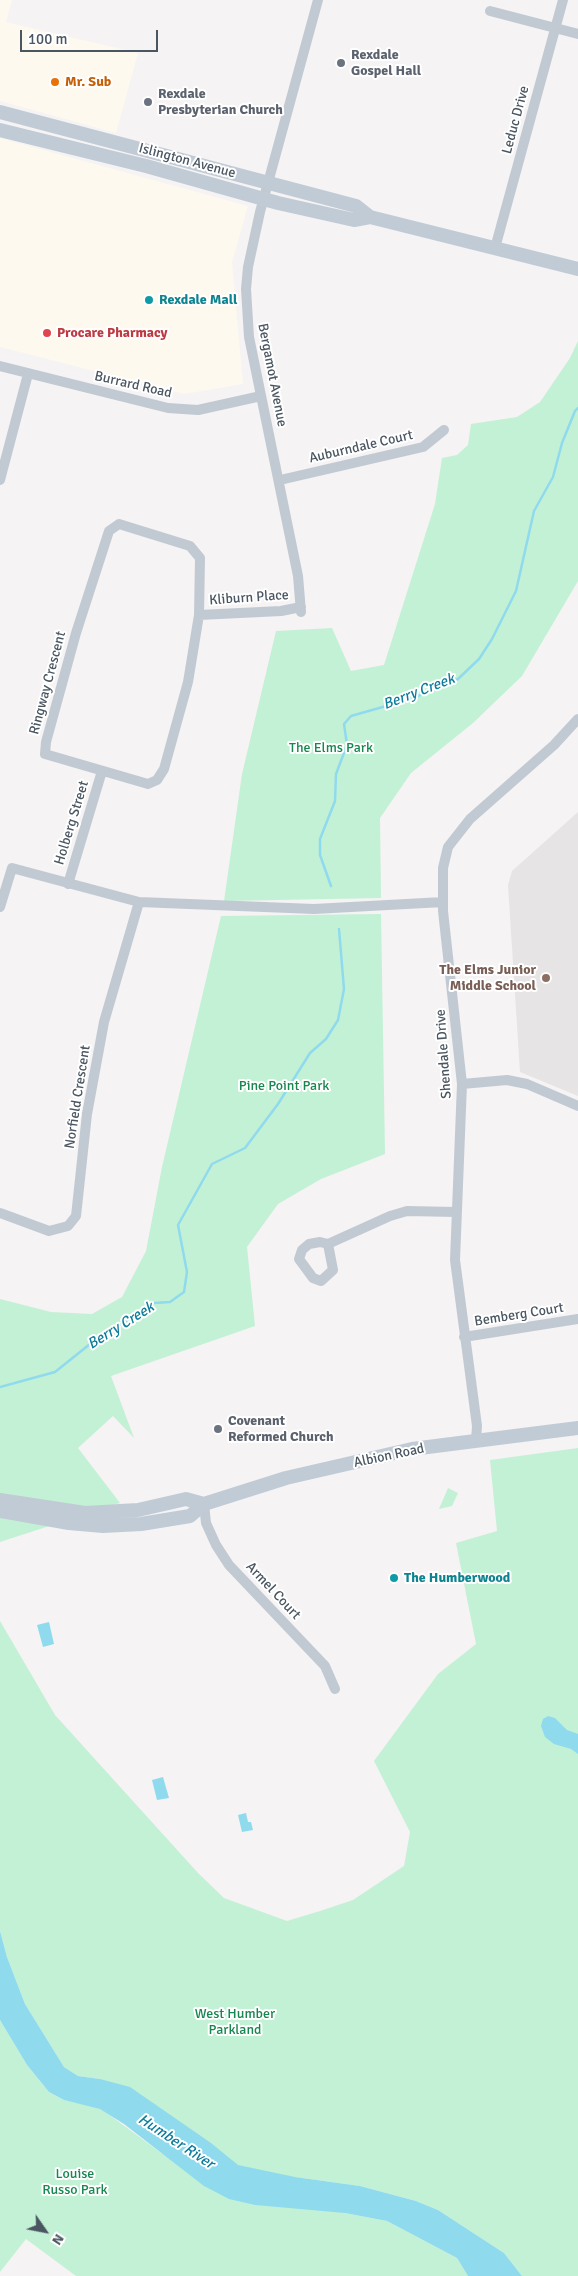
<!DOCTYPE html>
<html>
<head>
<meta charset="utf-8">
<style>
	body { margin:0 }
	#map { position:relative; width:578px; height:2276px; overflow:hidden; background:#f5f3f3; font-family:Signika,sans-serif }
	canvas { display:block }
	.north { position:absolute; left:20px; top:2206px; width:50px; height:50px; -webkit-text-stroke:4px #fff; paint-order:stroke; rotate:123deg; font-size:14px; font-weight:700; line-height:20px; text-align:center; color:#4a5661 }
	.north::after { content:''; display:block; margin:auto; width:18px; height:22px; background:#4a5661; clip-path:polygon(50% 0,100% 100%,50% 72%,0 100%) }
	.scale { position:absolute; left:20px; top:30px; width:138px; height:22px; box-sizing:border-box; border:2px solid #4a5661; border-top:0; padding-left:6px; font-size:15px; line-height:18px; white-space:nowrap; color:#4a5661; -webkit-text-stroke:4px #fff; paint-order:stroke }
</style>
</head>
<body>
<div id="map">
<canvas width="578" height="2276"></canvas>
<div class="north">N</div>
<div class="scale">100 m</div>
</div>
<script>
const ctx = document.querySelector('canvas').getContext('2d');
ctx.lineJoin = 'round';
function paint(path, color) { ctx.fillStyle = color; ctx.fill(path, 'evenodd'); }
const toPath = rows => new Path2D(rows.map(r => 'M' + r).join(''));
function trace(path, color, width, dash) { ctx.strokeStyle = color; ctx.lineWidth = width; ctx.lineCap = dash ? 'butt' : 'round'; ctx.setLineDash(dash || []); ctx.stroke(path); }
function drawText(font, color, halo, rows, align = 'center') {
  ctx.font = font + ' Signika,sans-serif'; ctx.lineWidth = 4; ctx.setLineDash([]); ctx.textBaseline = 'middle'; ctx.strokeStyle = halo; ctx.fillStyle = color; for (const [text, x, y, turn = 0] of rows) {
    ctx.save(); ctx.translate(x, y); ctx.rotate((+turn || 0) * Math.PI / 180); ctx.textAlign = isNaN(turn) ? turn : align; if (halo) ctx.strokeText(text, 0, 0); ctx.fillText(text, 0, 0); ctx.restore();
  }
}
const commercial = toPath([
	[0,0,12,0,6,22,138,53,116,133,0,101],
	[0,138,248,206,232,262,243,384,184,394,0,347]
]);
const education = toPath([
	[578,812,578,1096,520,1072,508,885,512,871]
]);
const green = toPath([
	[578,341,578,581,522,676,473,723,411,773,380,818,381,898,224,901,242,774,276,631,332,628,351,671,384,665,435,504,442,458,457,455,468,445,471,424,517,417,540,402,570,358],
	[381,914,385,1154,321,1179,278,1204,247,1247,255,1326,111,1376,134,1438,113,1416,78,1448,120,1503,0,1542,0,1299,51,1312,92,1314,122,1297,146,1251,162,1167,221,916],
	[578,1448,578,2276,522,2276,504,2253,438,2210,416,2201,360,2186,295,2177,345,2213,387,2221,457,2258,468,2276,76,2276,26,2239,0,2272,0,2020,27,2065,49,2092,64,2100,100,2108,164,2155,100,2079,78,2076,64,2067,25,2004,7,1957,0,1931,0,1621,55,1715,198,1873,224,1898,287,1921,320,1911,353,1900,404,1866,410,1832,374,1761,438,1674,476,1644,456,1543,497,1531,490,1460],
	[448,1488,458,1493,452,1506,439,1509]
]);
const water = toPath([
	[49,1622,54,1644,43,1647,37,1625],
	[548,1716,555,1718,567,1730,578,1734,578,1754,571,1749,554,1744,545,1737,541,1726,543,1719],
	[163,1777,169,1798,157,1800,152,1780],
	[246,1813,248,1822,251,1822,253,1830,242,1832,238,1815],
	[0,1931,7,1957,25,2004,64,2067,78,2076,100,2079,130,2087,211,2143,238,2165,295,2177,360,2186,416,2201,438,2210,504,2253,522,2276,468,2276,457,2258,387,2221,345,2213,255,2205,229,2199,204,2186,124,2124,100,2109,64,2100,49,2092,27,2065,0,2020]
]);
const stream = toPath([
	[331,886,320,855,320,839,335,801,336,774,347,745,344,724,351,716,411,699,458,679,479,659,492,639,516,591,534,511,553,477,562,443,575,411,578,408],
	[0,1387,55,1372,90,1344,154,1303,170,1302,184,1292,187,1272,178,1225,212,1164,245,1148,278,1104,310,1053,326,1039,338,1020,344,989,339,929]
]);
const street = toPath([
	[490,11,578,34],
	[495,248,563,0],
	[0,366,168,408,198,410,261,396],
	[0,480,28,374],
	[280,480,423,447,444,430],
	[119,524,190,546,200,558,199,615,188,682,164,769,157,780,148,784,45,754,46,742,76,633,109,531,119,524],
	[301,612,298,576,249,337,246,289,248,267,260,212,318,0],
	[199,615,281,611,301,607],
	[68,884,102,771],
	[0,907,12,868,139,902,314,909,443,902],
	[462,1084,507,1080,527,1084,578,1106],
	[0,1213,49,1231,68,1226,76,1216,87,1114,104,1022,139,902],
	[328,1244,333,1270,321,1281,313,1278,299,1259,302,1250,309,1244,320,1242,328,1244,390,1216,407,1211,456,1212],
	[464,1337,578,1319],
	[476,1441,477,1426,455,1260,462,1084,443,911,443,868,448,847,470,819,554,745,578,719],
	[204,1504,206,1523,216,1545,229,1565,325,1666,335,1689]
]);
const secondary = toPath([
	[0,112,356,206,370,217],
	[0,130,146,166,278,203,354,220,370,217,578,269],
	[0,1500,85,1513,138,1510,186,1499,204,1504],
	[0,1511,69,1523,103,1526,141,1524,190,1516,204,1504,286,1478,412,1449,578,1428]
]);
const markers = [
	[341,63,5,"#6b7280"],
	[55,82,5,"#e8710a"],
	[148,102,5,"#6b7280"],
	[149,300,5,"#0f9aa8"],
	[47,333,5,"#e0444e"],
	[546,978,5,"#8d6e63"],
	[218,1429,5,"#6b7280"],
	[394,1578,5,"#0f9aa8"]
];
const worshipNames = [
	["Rexdale",351,55],
	["Gospel Hall",351,71],
	["Rexdale",158,94],
	["Presbyterian Church",158,110],
	["Covenant",228,1421],
	["Reformed Church",228,1437]
];
const foodNames = [
	["Mr. Sub",65,82]
];
const streetNames = [
	["Leduc Drive",516,120,-75],
	["Islington Avenue",187,161,15],
	["Bergamot Avenue",272,375,79],
	["Burrard Road",133,385,13],
	["Auburndale Court",361,447,-13],
	["Kliburn Place",249,598,-4],
	["Ringway Crescent",48,683,-75],
	["Holberg Street",72,823,-73],
	["Shendale Drive",444,1054,-94],
	["Norfield Crescent",78,1097,-81],
	["Bemberg Court",519,1315,-9],
	["Albion Road",389,1456,-12],
	["Armel Court",273,1591,47]
];
const cultureNames = [
	["Rexdale Mall",159,300],
	["The Humberwood",404,1578]
];
const healthNames = [
	["Procare Pharmacy",57,333]
];
const parkNames = [
	["The Elms Park",331,748],
	["Pine Point Park",284,1086],
	["West Humber",235,2014],
	["Parkland",235,2030],
	["Louise",75,2174],
	["Russo Park",75,2190]
];
const educationNames = [
	["The Elms Junior",536,970],
	["Middle School",536,986]
];
const waterNames = [
	["Berry Creek",419,692,-21],
	["Berry Creek",121,1326,-32],
	["Humber River",176,2142,33]
];
paint(commercial, '#fdf9ef');
paint(education, '#e6e4e5');
paint(green, '#c3f1d5');
paint(water, '#90daee');
trace(stream, '#90daee', 2.5);
trace(street, '#c1cad2', 10);
trace(secondary, '#c1cbd6', 14);
for (const [x, y, r, color] of markers) { const dot = new Path2D(); dot.arc(x, y, r, 0, 2 * Math.PI); ctx.fillStyle = color; ctx.fill(dot); trace(dot, '#fff', 2); }
drawText('bold 14px', '#5b616d', '#fff', worshipNames, 'left');
drawText('bold 14px', '#c56008', '#fff', foodNames, 'left');
drawText('14px', '#4a5661', '#fff', streetNames);
drawText('bold 14px', '#0d838f', '#fff', cultureNames, 'left');
drawText('bold 14px', '#be3a42', '#fff', healthNames, 'left');
drawText('14px', '#17864f', '#fff', parkNames);
drawText('bold 14px', '#785e54', '#fff', educationNames, 'right');
drawText('italic 15px', '#0c7c9b', '#fff', waterNames);
</script>
</body>
</html>
